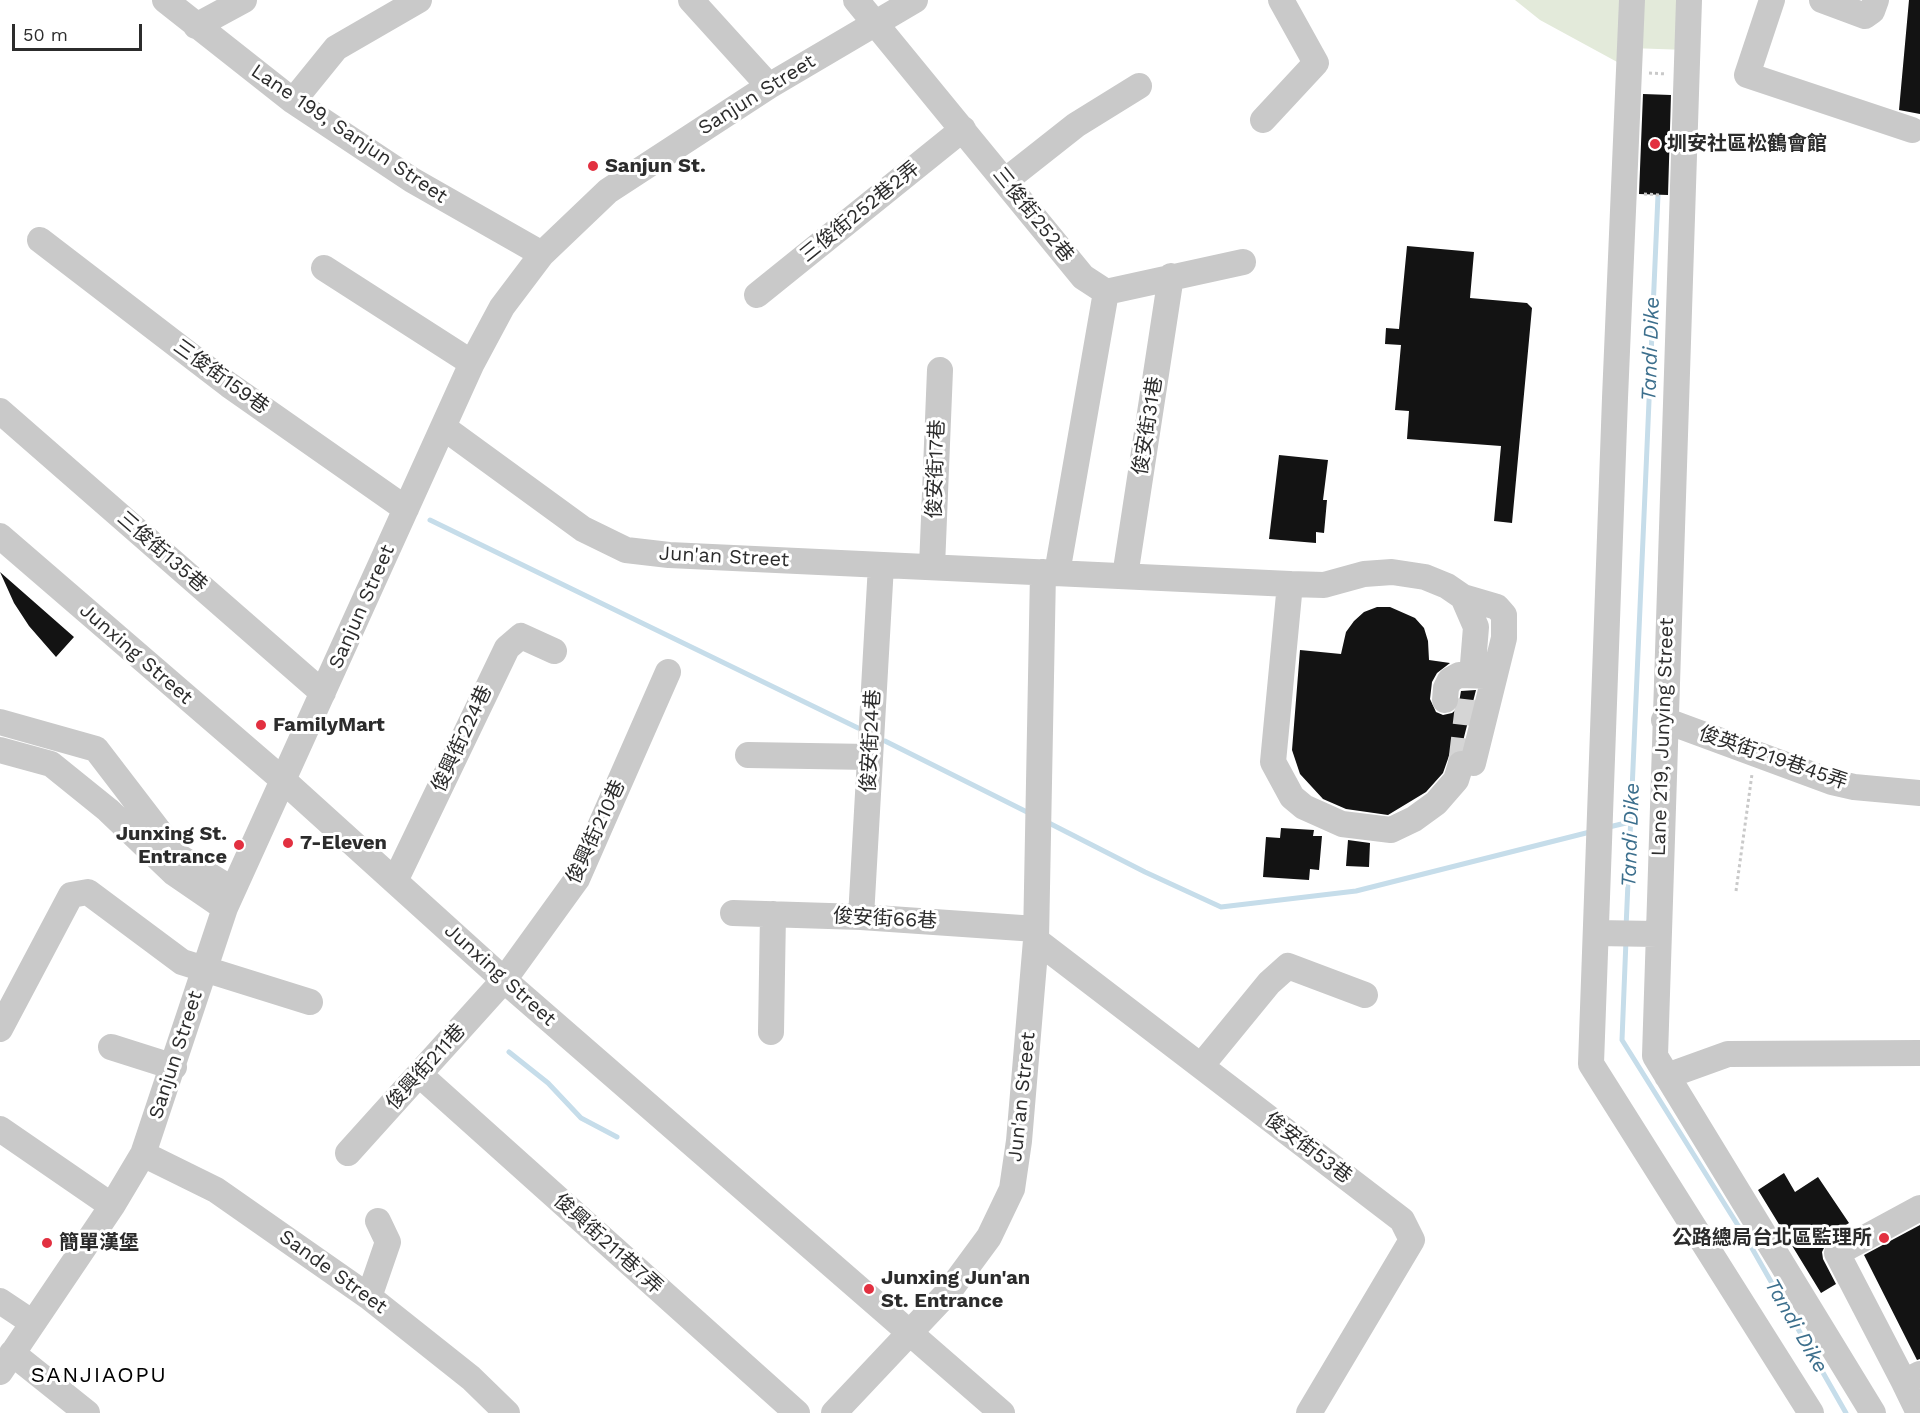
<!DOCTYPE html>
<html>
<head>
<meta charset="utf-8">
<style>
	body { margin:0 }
	#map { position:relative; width:1920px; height:1413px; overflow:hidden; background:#fff; font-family:"Work Sans",sans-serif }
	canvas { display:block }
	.scale { position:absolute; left:12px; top:24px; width:130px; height:27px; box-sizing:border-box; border:3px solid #2c2c2c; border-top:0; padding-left:8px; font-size:18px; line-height:21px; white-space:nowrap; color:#2c2c2c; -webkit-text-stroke:4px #fff; paint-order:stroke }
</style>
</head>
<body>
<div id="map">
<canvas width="1920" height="1413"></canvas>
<div class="scale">50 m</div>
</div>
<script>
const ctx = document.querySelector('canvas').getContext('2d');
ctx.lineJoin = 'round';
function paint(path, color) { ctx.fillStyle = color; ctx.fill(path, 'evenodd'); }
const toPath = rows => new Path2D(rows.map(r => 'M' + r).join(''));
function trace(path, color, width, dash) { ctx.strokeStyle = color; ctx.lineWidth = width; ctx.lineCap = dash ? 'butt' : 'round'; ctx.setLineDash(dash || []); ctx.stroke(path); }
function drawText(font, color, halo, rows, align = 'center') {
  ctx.font = font + ' "Work Sans","Noto Sans TC",sans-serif'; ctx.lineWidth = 6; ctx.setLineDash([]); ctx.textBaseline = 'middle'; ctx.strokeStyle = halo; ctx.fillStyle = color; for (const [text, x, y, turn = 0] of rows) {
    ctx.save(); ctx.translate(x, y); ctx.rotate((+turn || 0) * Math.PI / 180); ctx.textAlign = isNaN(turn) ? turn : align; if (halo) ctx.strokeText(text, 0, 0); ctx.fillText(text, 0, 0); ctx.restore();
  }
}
const green = toPath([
	[1515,0,1620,0,1619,63,1540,20],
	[1632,0,1689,0,1687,50,1630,48]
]);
const stream = toPath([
	[430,520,858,728],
	[885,741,1031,814],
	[1045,821,1145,872,1221,907,1356,891,1590,832],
	[1609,827,1630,822],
	[1626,928,1658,195],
	[1626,940,1622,1040,1749,1243,1846,1413],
	[509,1052,548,1083,581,1118,617,1137]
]);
const building = toPath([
	[1909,0,1920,0,1920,114,1899,110],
	[1643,94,1671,95,1668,195,1639,194],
	[1407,246,1474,252,1470,298,1527,303,1532,308,1512,523,1494,521,1501,446,1407,439,1409,411,1395,410,1401,345,1385,344,1386,328,1399,329],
	[1279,455,1328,460,1323,500,1327,500,1324,533,1316,532,1316,543,1269,539],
	[0,572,74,637,56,657,29,626,14,603],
	[1377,607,1390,607,1415,618,1424,628,1428,641,1429,660,1450,663,1437,673,1432,682,1430,699,1436,712,1443,715,1452,713,1458,708,1461,691,1476,690,1461,749,1450,753,1443,773,1426,792,1388,815,1346,809,1323,799,1300,774,1292,750,1300,650,1341,654,1346,632,1354,621,1364,612],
	[1281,828,1314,830,1313,836,1322,836,1319,870,1310,869,1309,880,1263,877,1266,837,1280,838],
	[1348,840,1370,843,1369,867,1346,866],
	[1784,1173,1795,1192,1818,1177,1849,1223,1823,1240,1826,1244,1822,1252,1823,1259,1836,1284,1821,1293,1758,1190],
	[1920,1225,1920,1359,1917,1360,1864,1255]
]);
const minorTunnel = toPath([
	[1461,764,1473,664]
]);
const path = toPath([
	[1649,73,1667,74],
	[1644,194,1661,195],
	[1736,891,1752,774]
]);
const minor = toPath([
	[165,0,293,101,412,180,542,254],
	[691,0,769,86],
	[856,0,1083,277,1106,292,1243,262],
	[1632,0,1615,398,1591,1064,1811,1413],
	[1689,0,1655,1056,1873,1413],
	[1772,0,1747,75,1912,130],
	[1822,0,1865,16,1872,11,1876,0],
	[196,26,244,0],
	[293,101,336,48,419,0],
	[1263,120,1316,63,1281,0],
	[1005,181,1076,125,1139,86],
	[40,240,229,385,406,509],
	[324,268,472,363],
	[757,295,963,129],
	[0,411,323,693],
	[443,427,583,529,626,550,669,555,1290,584,1324,585,1364,574,1392,572,1425,577,1447,586,1463,597,1476,627,1473,664],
	[0,536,284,781,504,980,1002,1413],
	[932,567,940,370],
	[1057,573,1106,292],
	[1125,576,1171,276],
	[1290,584,1273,762,1292,797,1304,807,1342,824,1391,830,1414,819,1436,803,1456,780,1461,764],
	[1463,597,1497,607,1504,615,1504,638,1473,763],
	[1445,700,1446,688,1450,680,1459,675,1493,676],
	[1664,720,1832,782,1854,787,1920,793],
	[0,722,96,749,178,856,233,890],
	[0,750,51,764,108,810,174,873,225,908],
	[748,755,870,757],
	[395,881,507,648,521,636,554,651],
	[733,913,861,917,1036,929],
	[861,917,881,565],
	[1596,933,1657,934],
	[1036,940,1402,1220,1412,1240,1309,1413],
	[0,1029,71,895,88,892,182,962,310,1002],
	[771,1032,773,914],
	[111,1047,174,1067],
	[1201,1066,1269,983,1288,966,1365,995],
	[420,1075,797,1413],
	[1667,1076,1728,1054,1920,1053],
	[0,1129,112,1206],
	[348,1153,504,980,577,879,668,672],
	[143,1154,216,1190,369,1297,471,1378,507,1413],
	[369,1297,388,1242,378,1221],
	[0,1301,33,1323],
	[12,1353,87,1413],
	[0,1372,112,1206,143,1154,225,908,472,363,502,307,542,254,608,191,769,86,915,0],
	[1904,1382,1837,1253,1920,1208],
	[834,1413,950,1290,989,1237,1012,1189,1019,1141,1036,940,1043,572],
	[1919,1413,1904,1382,1920,1374]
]);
const markers = [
	[1655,144,6,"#e23040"],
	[593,166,6,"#e23040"],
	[261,725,6,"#e23040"],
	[288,843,6,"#e23040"],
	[239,845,6,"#e23040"],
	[1884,1238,6,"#e23040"],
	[47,1243,6,"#e23040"],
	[869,1289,6,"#e23040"]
];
const streetNames = [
	["Sanjun Street",757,95,-32],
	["Lane 199, Sanjun Street",349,134,34],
	["三俊街252巷2弄",860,212,-39],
	["三俊街252巷",1033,215,51],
	["三俊街159巷",221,377,36],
	["俊安街31巷",1148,426,-81],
	["俊安街17巷",936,469,-88],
	["三俊街135巷",162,552,41],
	["Jun'an Street",724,557,3],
	["Sanjun Street",362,607,-66],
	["Junxing Street",136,654,41],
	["Lane 219, Junying Street",1663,737,-88],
	["俊興街224巷",462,739,-65],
	["俊安街24巷",871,741,-87],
	["俊英街219巷45弄",1773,758,19],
	["俊興街210巷",596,832,-65],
	["俊安街66巷",885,919,3],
	["Junxing Street",500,975,42],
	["Sanjun Street",176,1055,-72],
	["俊興街211巷",426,1067,-48],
	["Jun'an Street",1022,1097,-84],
	["俊安街53巷",1308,1148,37],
	["俊興街211巷7弄",608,1244,42],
	["Sande Street",333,1272,36]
];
const poiNames = [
	["圳安社區松鶴會館",1667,144],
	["Sanjun St.",605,166],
	["FamilyMart",273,725],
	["Junxing St.",227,834,"right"],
	["Entrance",227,857,"right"],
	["7-Eleven",300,843],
	["公路總局台北區監理所",1872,1238,"right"],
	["簡單漢堡",59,1243],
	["Junxing Jun'an",881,1278],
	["St. Entrance",881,1301]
];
const waterNames = [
	["Tandi Dike",1651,349,-88],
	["Tandi Dike",1631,835,-88],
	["Tandi Dike",1796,1326,60]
];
const quarterNames = [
	["SANJIAOPU",99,1376]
];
paint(green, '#e3eada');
trace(stream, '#c6ddea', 5);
paint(building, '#131313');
trace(minorTunnel, '#d5d5d5', 26, [26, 13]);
trace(path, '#c9c9c9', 3, [3, 3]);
trace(minor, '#c9c9c9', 26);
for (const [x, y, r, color] of markers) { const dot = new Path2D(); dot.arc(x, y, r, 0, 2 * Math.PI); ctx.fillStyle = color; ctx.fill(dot); trace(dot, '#fff', 2); }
drawText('20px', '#2c2c2c', '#fff', streetNames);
drawText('bold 20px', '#2c2c2c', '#fff', poiNames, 'left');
drawText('italic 21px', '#3c6f8d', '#fff', waterNames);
ctx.letterSpacing = '1.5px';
drawText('22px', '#000', '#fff', quarterNames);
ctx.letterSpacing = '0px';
</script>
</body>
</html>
